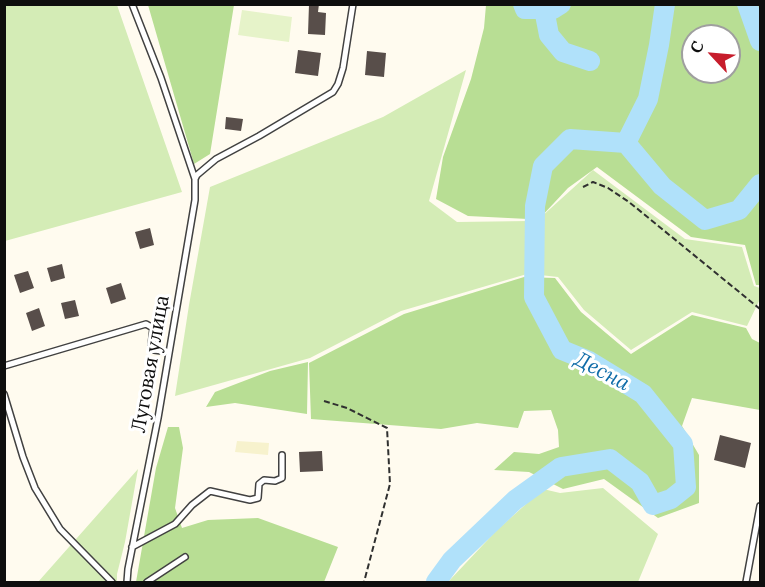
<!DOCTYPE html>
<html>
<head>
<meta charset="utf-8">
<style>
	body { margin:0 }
	#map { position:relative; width:765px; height:587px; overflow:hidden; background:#fffbef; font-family:Lora,serif }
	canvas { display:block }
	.frame { position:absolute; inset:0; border:6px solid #0e0e0e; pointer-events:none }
	.north { position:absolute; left:681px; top:24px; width:60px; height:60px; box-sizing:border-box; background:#fff; border:2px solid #9f9f9f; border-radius:50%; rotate:296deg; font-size:16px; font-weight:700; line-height:24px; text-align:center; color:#0e0e0e }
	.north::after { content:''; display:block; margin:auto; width:21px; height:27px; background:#c71d2c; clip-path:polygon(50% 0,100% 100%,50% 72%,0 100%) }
</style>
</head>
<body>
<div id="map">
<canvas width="765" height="587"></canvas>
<div class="frame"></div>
<div class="north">С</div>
</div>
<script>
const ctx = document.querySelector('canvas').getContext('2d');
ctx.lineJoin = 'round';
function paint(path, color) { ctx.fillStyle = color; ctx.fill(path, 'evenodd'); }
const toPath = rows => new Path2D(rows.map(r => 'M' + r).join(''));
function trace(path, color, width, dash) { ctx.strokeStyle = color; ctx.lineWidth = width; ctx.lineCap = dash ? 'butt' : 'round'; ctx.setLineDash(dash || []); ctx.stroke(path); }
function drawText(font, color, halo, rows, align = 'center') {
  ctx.font = font + ' Lora,serif'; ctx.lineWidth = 6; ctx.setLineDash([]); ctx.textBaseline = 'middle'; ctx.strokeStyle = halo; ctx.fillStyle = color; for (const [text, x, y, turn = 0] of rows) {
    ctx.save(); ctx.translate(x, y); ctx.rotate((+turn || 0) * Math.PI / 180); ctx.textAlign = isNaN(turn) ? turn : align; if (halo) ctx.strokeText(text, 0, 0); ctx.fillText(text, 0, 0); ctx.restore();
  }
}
const farmland = toPath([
	[237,441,269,443,268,455,235,452]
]);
const green = toPath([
	[5,4,117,5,182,192,5,241],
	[466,70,429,201,457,222,529,221,527,274,401,311,310,358,175,396,189,305,210,187,383,117],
	[593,170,685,239,742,247,754,286,760,288,760,299,747,326,692,312,631,350,584,310,558,277,540,275,540,218],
	[138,469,125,542,117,574,117,582,38,582],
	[603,488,658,534,638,582,448,582,497,530,543,489,560,493]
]);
const forest = toPath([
	[148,5,234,5,210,154,194,164],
	[486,5,760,5,760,285,756,285,745,245,691,237,597,167,568,188,540,218,528,219,468,216,436,199,443,157,471,79,484,28],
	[693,36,729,36,729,72,693,72],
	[524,277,555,278,581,312,631,354,692,315,746,328,752,339,760,343,760,410,692,398,682,426,699,455,699,503,658,518,604,479,563,489,529,472,494,470,514,452,539,454,559,447,558,430,551,410,524,411,518,428,477,423,441,429,311,419,309,363,404,314],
	[308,362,307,414,235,403,206,407,215,392,270,371],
	[168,427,179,427,183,448,175,508,182,528,208,520,258,518,338,547,324,582,136,582,156,468]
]);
const pitch = toPath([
	[242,10,292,17,289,42,238,35]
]);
const river = toPath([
	[523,4,525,9,553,9,561,4],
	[747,4,760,41],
	[544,9,549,35,563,52,590,61],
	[626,143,648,99,659,45,665,4],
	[436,582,452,560,515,500,561,467,610,459,640,482,653,505,671,499,686,487,683,444,643,394,589,361,562,350,534,297,535,206,543,166,570,139,626,143,662,186,705,220,739,210,760,184]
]);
const building = toPath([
	[309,4,319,4,318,12,326,13,325,35,308,34],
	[298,50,321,53,318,76,295,73],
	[367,51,386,53,384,77,365,75],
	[226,117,243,119,241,131,225,129],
	[150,228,154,245,140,249,135,232],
	[62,264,65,278,51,282,47,268],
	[28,271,34,288,20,293,14,275],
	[121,283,126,299,111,304,106,288],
	[75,300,79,316,65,319,61,303],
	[39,308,45,326,32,331,26,313],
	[720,435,751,443,745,468,714,460],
	[322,451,323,471,300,472,299,452]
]);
const path = toPath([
	[583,187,593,182,608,188,629,202,760,309],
	[324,401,347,408,387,428,390,484,364,582]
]);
const service = toPath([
	[132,4,161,78,195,179],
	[4,366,146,324,153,328,151,347,154,350,169,352],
	[4,394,23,457,35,488,60,529,112,582],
	[132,547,175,524,192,505,210,491,250,500,258,498,259,484,264,480,275,481,282,478,282,455],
	[127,582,128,569,158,418,195,200,195,179,197,175,216,159,259,136,333,92,338,84,343,68,353,4],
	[147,582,185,557],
	[746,582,760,506]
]);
const streetNames = [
	["Луговая улица",151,364,-80]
];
const waterNames = [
	["Десна",602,372,28]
];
paint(farmland, '#f7f2cd');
paint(green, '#d4ecb6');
paint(forest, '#b8de94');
paint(pitch, '#e6f3c9');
trace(river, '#b0e1fa', 20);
paint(building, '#584e4a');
trace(service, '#414141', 8);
trace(path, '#303030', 2, [6, 3]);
trace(service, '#fff', 5);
drawText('20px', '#0e0e0e', '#fff', streetNames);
drawText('italic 21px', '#0f6ca8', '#fff', waterNames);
</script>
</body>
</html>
